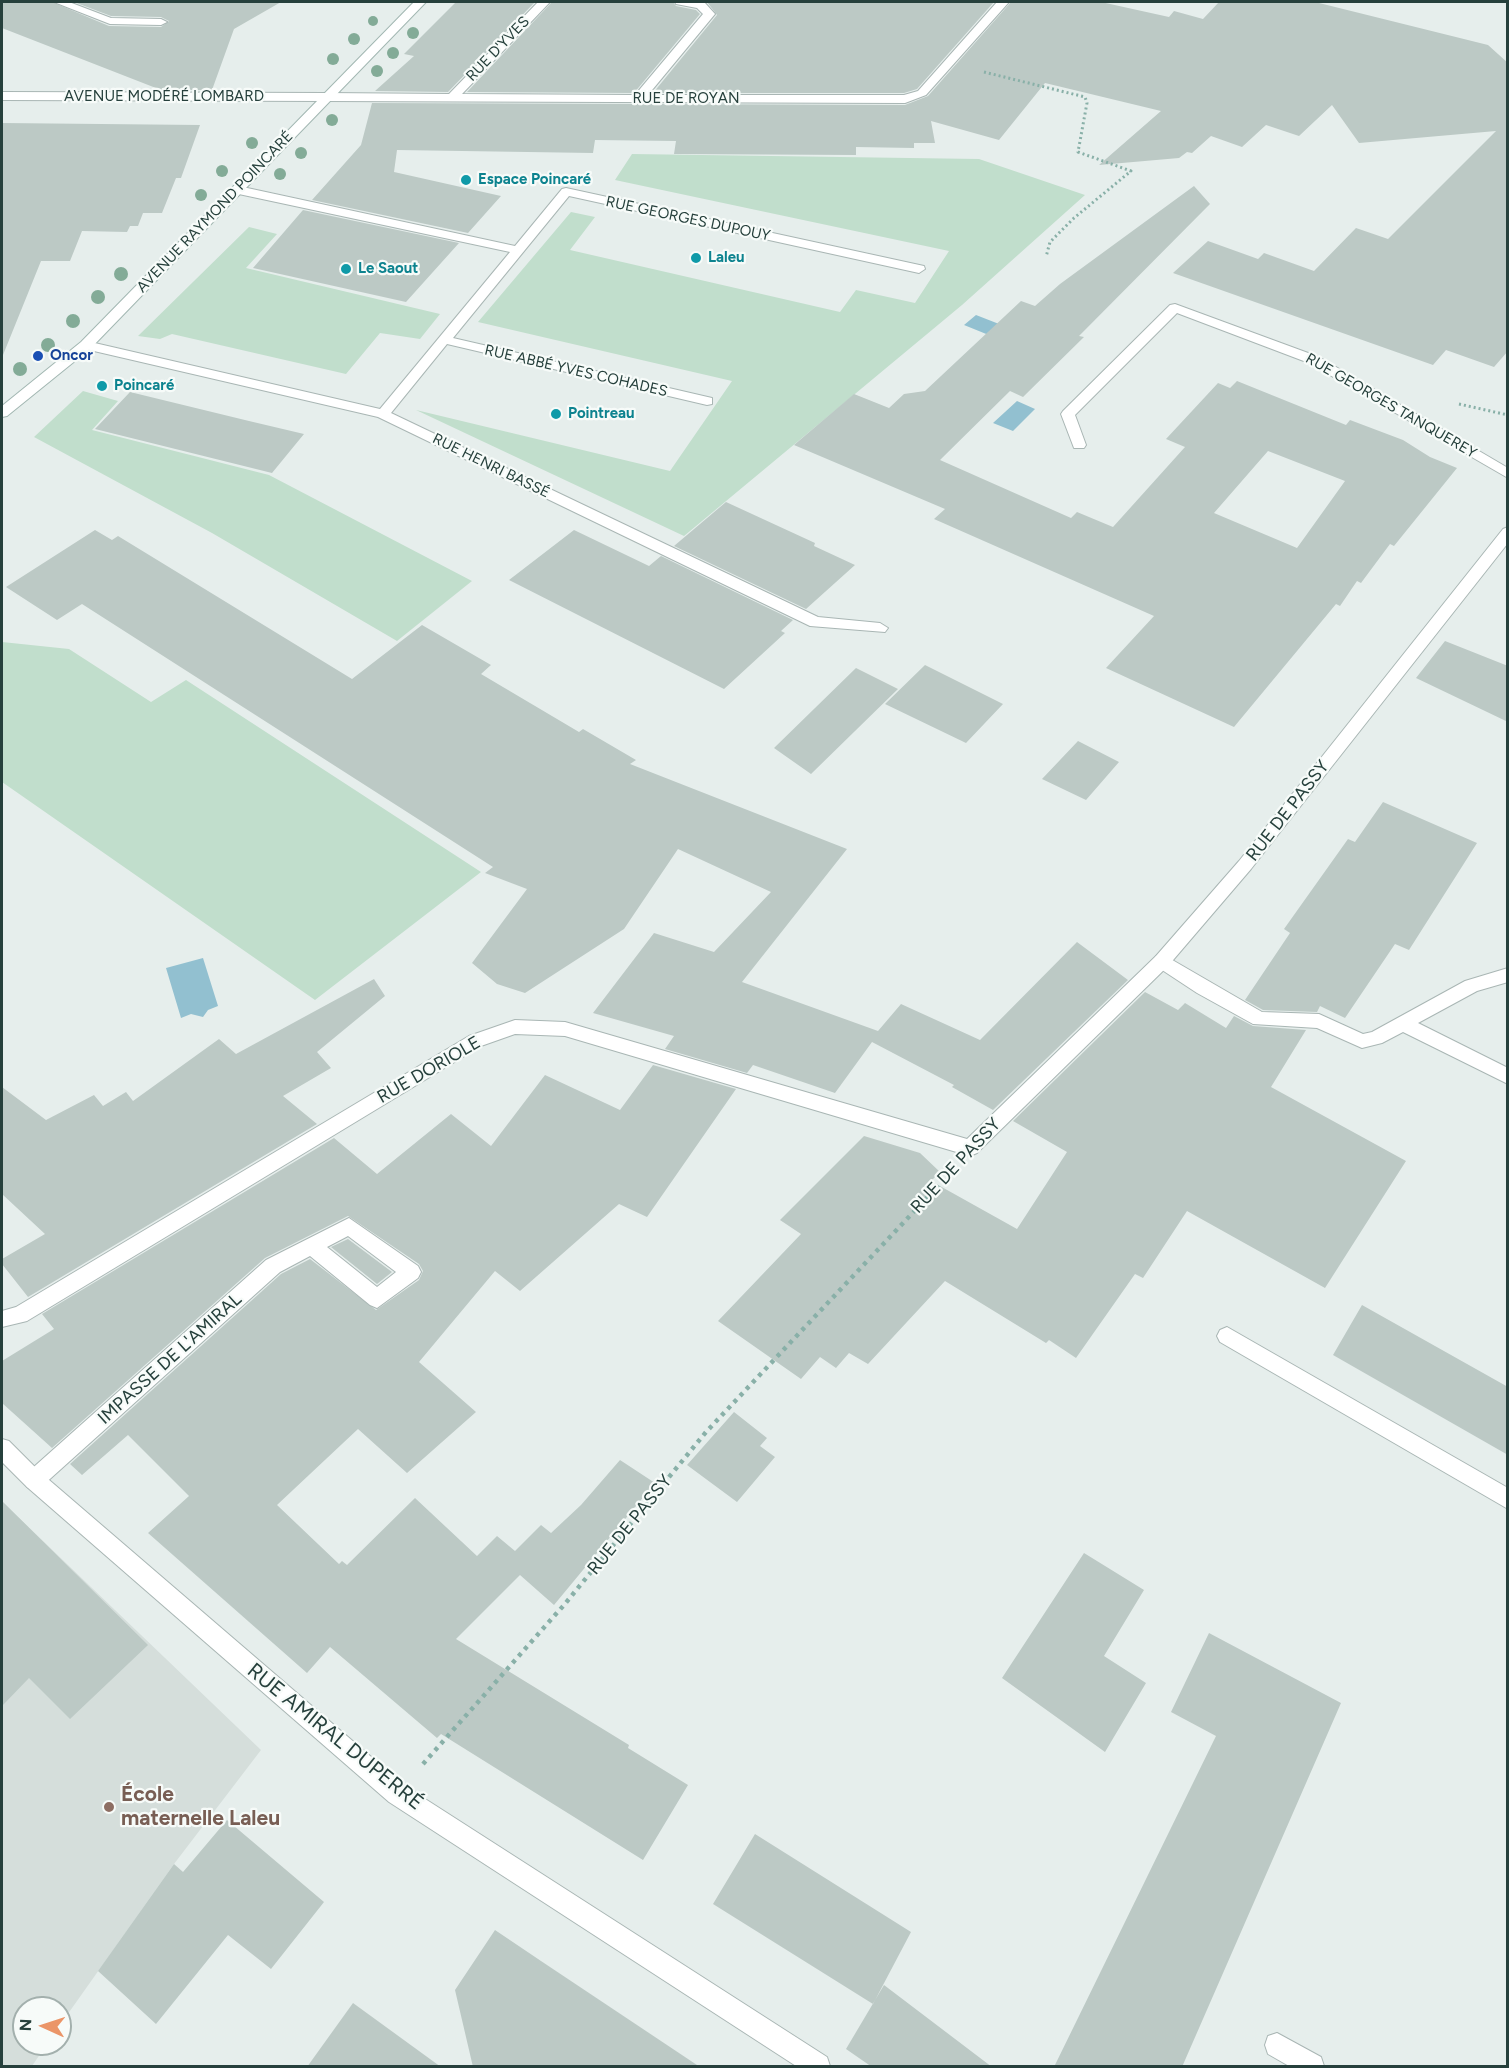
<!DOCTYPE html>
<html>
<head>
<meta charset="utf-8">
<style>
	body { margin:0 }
	#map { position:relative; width:1509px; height:2068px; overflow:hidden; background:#e6eeec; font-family:Figtree,sans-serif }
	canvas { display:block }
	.frame { position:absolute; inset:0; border:3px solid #26403c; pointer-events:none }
	.north { position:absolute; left:12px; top:1996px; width:60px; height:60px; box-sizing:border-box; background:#f7fbf9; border:2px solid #a3b0ad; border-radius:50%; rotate:273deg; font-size:16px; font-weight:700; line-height:24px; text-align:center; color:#26403c }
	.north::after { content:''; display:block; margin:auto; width:21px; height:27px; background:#eb9568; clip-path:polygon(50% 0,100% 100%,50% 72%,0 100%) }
</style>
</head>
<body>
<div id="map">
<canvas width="1509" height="2068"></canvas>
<div class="frame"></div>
<div class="north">N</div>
</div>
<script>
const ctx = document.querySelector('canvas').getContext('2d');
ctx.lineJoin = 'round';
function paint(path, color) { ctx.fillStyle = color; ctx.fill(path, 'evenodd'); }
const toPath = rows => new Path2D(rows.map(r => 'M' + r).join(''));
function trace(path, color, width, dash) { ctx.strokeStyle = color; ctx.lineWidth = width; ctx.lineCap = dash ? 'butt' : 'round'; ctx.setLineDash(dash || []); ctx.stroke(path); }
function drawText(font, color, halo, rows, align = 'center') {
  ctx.font = font + ' Figtree,sans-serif'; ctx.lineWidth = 4.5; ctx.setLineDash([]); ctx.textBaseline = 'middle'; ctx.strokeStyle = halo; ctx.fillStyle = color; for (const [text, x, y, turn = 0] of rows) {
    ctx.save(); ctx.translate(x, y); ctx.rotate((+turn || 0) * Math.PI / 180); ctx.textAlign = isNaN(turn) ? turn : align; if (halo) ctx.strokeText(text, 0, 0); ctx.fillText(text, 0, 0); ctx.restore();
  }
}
const built = toPath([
	[19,1518,261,1750,174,1864,60,2025,60,2008,24,2008,24,2044,47,2044,32,2066,2,2066,2,1539]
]);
const green = toPath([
	[632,154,979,159,1085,195,962,305,684,536,416,410,670,471,732,381,478,322,571,212,595,217,570,250,840,312,856,290,915,303,949,251,615,180],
	[249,227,277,234,246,268,440,314,420,339,380,333,346,374,172,334,160,339,138,336],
	[83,391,118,401,92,430,269,475,472,581,397,641,212,533,34,437],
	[2,642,69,649,151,702,186,680,481,872,315,1000,2,782]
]);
const water = toPath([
	[976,315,1017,331,1006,342,964,325],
	[1017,401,1035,409,1013,431,993,423],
	[203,958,218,1006,208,1010,203,1017,191,1014,181,1018,166,968]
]);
const building = toPath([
	[2,2,52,2,109,26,161,27,169,21,161,17,111,16,74,2,281,2,234,29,212,90,161,90,2,28],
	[456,2,535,2,448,92,375,91,414,56,404,54],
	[552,2,673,2,676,6,696,10,700,14,634,93,467,92],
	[707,2,994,2,917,89,904,93,653,93,717,15],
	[1011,2,1101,2,1169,17,1174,11,1203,19,1219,2,1315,2,1488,45,1508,63,1508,351,1494,367,1446,350,1433,365,1173,273,1208,241,1258,259,1264,253,1314,271,1356,228,1388,239,1496,131,1359,143,1332,105,1299,136,1266,125,1242,147,1211,136,1192,153,1187,152,1179,158,1099,165,1161,111,1045,83,999,140,931,121,935,143,914,143,914,148,856,147,856,155,674,154,676,141,595,140,593,153,397,150,394,172,501,196,468,233,312,200,361,145,372,103,905,105,928,96],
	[2,123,200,125,181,178,176,178,162,213,143,213,138,226,130,226,127,232,82,231,70,261,41,261,3,355],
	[1194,186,1210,204,1079,336,1084,337,1023,397,1010,391,940,460,1071,518,1077,512,1113,527,1185,447,1166,439,1218,383,1230,388,1237,381,1346,425,1350,420,1403,440,1430,457,1457,468,1394,546,1390,544,1361,583,1357,581,1340,606,1336,604,1234,727,1106,668,1154,616,934,519,945,509,794,445,854,394,889,408,904,394,925,391,1021,301,1035,306,1060,284],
	[1268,451,1345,481,1297,548,1214,513],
	[303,210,459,243,406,302,253,268],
	[130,392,249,421,304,434,272,473,95,429],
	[726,502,815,543,814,546,855,565,806,609,674,546],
	[95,530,112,540,118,536,352,679,422,625,491,665,481,674,579,732,583,729,636,760,630,764,847,849,742,982,878,1031,901,1004,980,1040,1077,942,1128,980,993,1110,952,1087,954,1085,872,1042,835,1093,753,1065,747,1073,665,1049,674,1036,593,1013,654,933,714,952,771,892,678,849,624,929,525,993,497,984,472,963,527,889,485,873,493,867,82,604,57,620,6,587],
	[574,530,649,566,661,556,793,620,781,631,785,633,724,689,509,580],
	[1445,641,1508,666,1508,722,1416,678],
	[925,665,1003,704,966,743,885,704],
	[856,668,898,689,811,774,774,748],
	[1078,741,1119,762,1086,800,1042,779],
	[1383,802,1477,843,1409,950,1395,944,1345,1018,1320,1006,1317,1012,1263,1010,1245,1000,1290,933,1284,929,1348,839,1355,842],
	[374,979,385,996,317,1052,331,1068,283,1096,317,1124,28,1297,2,1264,2,1259,45,1234,2,1194,2,1087,46,1120,94,1095,103,1106,126,1092,133,1101,219,1039,236,1054],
	[1145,992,1178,1010,1185,1003,1226,1028,1234,1016,1253,1026,1306,1030,1271,1087,1406,1161,1325,1288,1187,1211,1143,1278,1135,1274,1076,1358,1049,1340,1046,1343,945,1281,868,1364,849,1353,836,1368,820,1357,801,1379,718,1321,801,1234,780,1220,864,1136,920,1153,940,1172,931,1181,1017,1229,1067,1152,1013,1121],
	[653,1065,736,1089,647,1217,619,1204,520,1291,495,1271,419,1362,476,1412,407,1473,358,1429,277,1505,339,1564,342,1561,347,1565,415,1498,477,1556,497,1536,515,1551,541,1525,551,1533,581,1505,620,1460,655,1483,554,1605,520,1575,456,1639,629,1745,628,1748,688,1785,643,1860,441,1734,437,1738,330,1647,307,1673,148,1533,189,1496,128,1435,82,1475,70,1464,281,1274,310,1259,376,1310,419,1280,423,1271,419,1264,348,1216,265,1258,52,1448,2,1403,2,1361,54,1329,42,1314,334,1138,377,1174,451,1114,491,1146,545,1075,620,1110],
	[348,1239,392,1272,377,1284,331,1247],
	[1362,1305,1508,1387,1508,1455,1333,1355],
	[734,1412,767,1438,760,1446,775,1457,737,1502,687,1465],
	[2,1501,148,1645,70,1719,29,1678,2,1706],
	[1084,1553,1144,1590,1104,1656,1146,1683,1105,1752,1002,1678],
	[1209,1633,1341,1703,1182,2067,1054,2067,1216,1736,1171,1712],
	[227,1820,324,1902,271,1969,228,1935,156,2024,98,1971,174,1864,183,1872],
	[755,1834,911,1932,873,2004,713,1904],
	[495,1930,541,1961,700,2067,473,2067,455,1990],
	[884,1985,992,2067,872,2067,846,2049],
	[353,2003,441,2067,307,2067]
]);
const pathFar2 = toPath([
	[984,72,1085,97,1087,103,1078,152,1131,171,1074,218,1050,242,1046,257],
	[1459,404,1508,415]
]);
const pathFar1 = toPath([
	[937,1188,945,1179]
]);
const path = toPath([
	[423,1764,564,1605,706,1432,938,1186]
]);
const service = toPath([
	[1162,954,1262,1012,1319,1014,1363,1034,1372,1032,1465,981,1508,968,1508,982,1477,991,1418,1023,1508,1068,1508,1084,1403,1032,1382,1043,1362,1048,1317,1028,1253,1024,1197,993,1156,966,1153,961,1156,956,1162,954],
	[349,1218,418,1266,421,1272,418,1278,377,1308,370,1305,310,1256,280,1272,41,1487,34,1490,27,1487,24,1480,27,1473,266,1260,349,1218],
	[348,1236,396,1272,377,1287,327,1247,348,1236],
	[1227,1327,1508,1488,1508,1509,1220,1342,1217,1336,1220,1330,1227,1327],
	[1277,2033,1321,2057,1324,2066,1289,2066,1268,2054,1265,2045,1268,2036,1277,2033]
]);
const minor = toPath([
	[54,2,69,2,111,18,161,19,167,22,161,25,110,24,54,2],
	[538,2,550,2,462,94,635,95,703,14,697,8,676,4,675,2,700,2,705,3,715,14,648,95,904,95,918,91,997,2,1009,2,926,95,905,103,326,101,320,97,326,93,449,94,538,2],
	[238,186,515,246,562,189,566,188,924,266,925,269,919,273,569,196,453,338,712,398,712,404,707,405,447,344,391,413,818,617,880,623,888,628,885,632,810,626,378,417,81,348,79,345,86,341,380,409,510,252,234,193,232,190,238,186],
	[1175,304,1319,357,1508,468,1508,478,1309,363,1177,313,1075,415,1086,445,1084,448,1074,448,1061,414,1063,411,1170,305,1175,304],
	[1508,527,1508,543,1251,869,1168,966,977,1153,970,1156,565,1036,515,1034,481,1046,27,1321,2,1327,2,1311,16,1307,469,1036,515,1020,565,1022,967,1139,1156,956,1239,861,1503,529,1508,527],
	[2,1439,9,1441,41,1473,405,1786,827,2057,830,2066,796,2066,389,1802,27,1487,2,1462,2,1439]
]);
const tertiary = toPath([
	[2,92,326,93,332,97,326,101,2,100,2,92]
]);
const secondary = toPath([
	[414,2,426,2,91,348,7,416,2,417,2,406,81,342,414,2]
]);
const trees = [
	[373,21,5],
	[413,33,6],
	[354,39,6],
	[393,53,6],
	[333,59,6],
	[377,71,6],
	[332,120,6],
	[252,143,6],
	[301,153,6],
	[222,171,6],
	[280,174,6],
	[201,195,6],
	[121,274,7],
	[98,297,7],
	[73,321,7],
	[48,345,7],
	[20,369,7]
];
const markers = [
	[466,180,6,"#0f9aa8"],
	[696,258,6,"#0f9aa8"],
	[346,269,6,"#0f9aa8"],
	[38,356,6,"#1a4fb4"],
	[102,386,6,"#0f9aa8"],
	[556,414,6,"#0f9aa8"],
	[109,1807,6,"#8d6e63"]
];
const farStreetnames = [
	["RUE D'YVES",498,49,-46],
	["AVENUE MODÉRÉ LOMBARD",164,97],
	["RUE DE ROYAN",686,99],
	["AVENUE RAYMOND POINCARÉ",215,212,-46],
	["RUE GEORGES DUPOUY",688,219,12],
	["RUE ABBÉ YVES COHADES",576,371,13],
	["RUE GEORGES TANQUEREY",1391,406,30],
	["RUE HENRI BASSÉ",491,466,26]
];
const farCulturenames = [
	["Espace Poincaré",478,180],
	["Laleu",708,258],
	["Le Saout",358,269],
	["Poincaré",114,386],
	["Pointreau",568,414]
];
const farTransitnames = [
	["Oncor",50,356]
];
const streetNames = [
	["RUE DE PASSY",1288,811,-52],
	["RUE DORIOLE",429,1070,-30],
	["RUE DE PASSY",956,1166,-47],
	["IMPASSE DE L'AMIRAL",170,1359,-42],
	["RUE DE PASSY",630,1525,-51]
];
const nearStreetnames = [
	["RUE AMIRAL DUPERRÉ",335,1737,39]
];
const nearEducationnames = [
	["École",121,1795],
	["maternelle Laleu",121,1819]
];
paint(built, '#d5dedb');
paint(green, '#c1decc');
paint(water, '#92c0d0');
paint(building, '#bcc9c5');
trace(service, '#a9b6b4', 2);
trace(minor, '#a9b6b4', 2);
trace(tertiary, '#a9b6b4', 2);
trace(secondary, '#a2b7b2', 2);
trace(pathFar2, '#89b0a8', 3, [2, 3]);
trace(pathFar1, '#89b0a8', 4, [3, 4.5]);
trace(path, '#89b0a8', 4.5, [4, 5]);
paint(service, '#fff');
paint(minor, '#fff');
paint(tertiary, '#fff');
paint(secondary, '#fff');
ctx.fillStyle = '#83ab97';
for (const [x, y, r] of trees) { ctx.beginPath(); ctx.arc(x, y, r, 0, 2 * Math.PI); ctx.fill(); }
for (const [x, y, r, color] of markers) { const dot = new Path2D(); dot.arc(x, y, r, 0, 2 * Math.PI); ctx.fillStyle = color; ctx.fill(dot); trace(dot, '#f7fbf9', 2); }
drawText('15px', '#26403c', '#f7fbf9', farStreetnames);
drawText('bold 15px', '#0d838f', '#f7fbf9', farCulturenames, 'left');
drawText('bold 15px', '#164399', '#f7fbf9', farTransitnames, 'left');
drawText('18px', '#26403c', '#f7fbf9', streetNames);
drawText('21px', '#26403c', '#f7fbf9', nearStreetnames);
drawText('bold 21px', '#785e54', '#f7fbf9', nearEducationnames, 'left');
</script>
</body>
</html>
